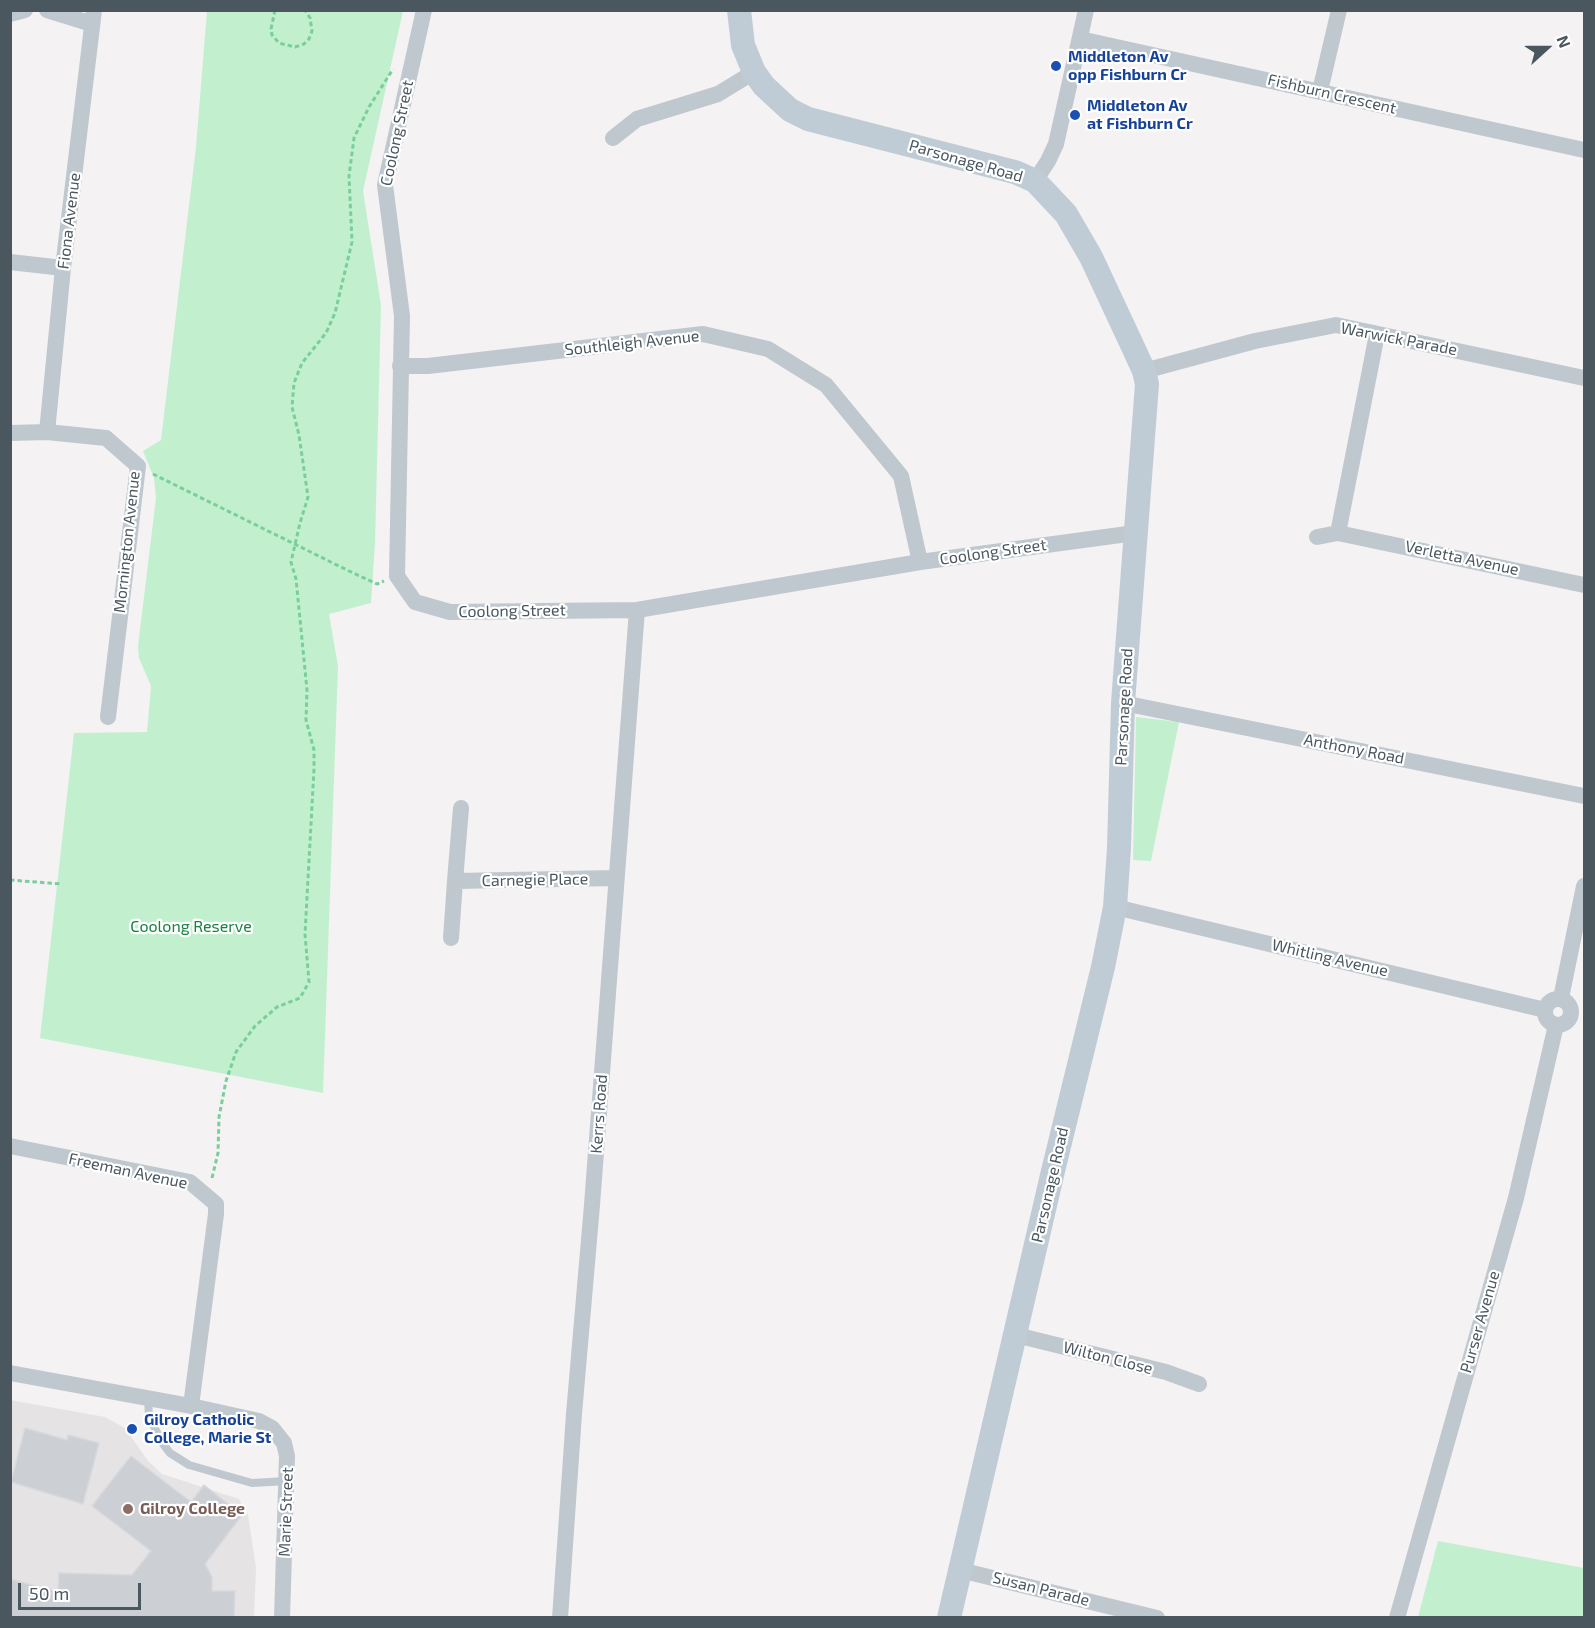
<!DOCTYPE html>
<html>
<head>
<meta charset="utf-8">
<style>
	body { margin:0 }
	#map { position:relative; width:1595px; height:1628px; overflow:hidden; background:#f4f2f2; font-family:"Exo 2",sans-serif }
	canvas { display:block }
	.frame { position:absolute; inset:0; border:12px solid #4a575f; pointer-events:none }
	.north { position:absolute; left:1517px; top:18px; width:60px; height:60px; -webkit-text-stroke:4px #fff; paint-order:stroke; rotate:69deg; font-size:16px; font-weight:700; line-height:24px; text-align:center; color:#4a575f }
	.north::after { content:''; display:block; margin:auto; width:21px; height:27px; background:#4a575f; clip-path:polygon(50% 0,100% 100%,50% 72%,0 100%) }
	.scale { position:absolute; left:18px; top:1583px; width:123px; height:27px; box-sizing:border-box; border:3px solid #4a575f; border-top:0; padding-left:8px; font-size:18px; line-height:21px; white-space:nowrap; color:#4a575f; -webkit-text-stroke:4px #fff; paint-order:stroke }
</style>
</head>
<body>
<div id="map">
<canvas width="1595" height="1628"></canvas>
<div class="frame"></div>
<div class="north">N</div>
<div class="scale">50 m</div>
</div>
<script>
const ctx = document.querySelector('canvas').getContext('2d');
ctx.lineJoin = 'round';
function paint(path, color) { ctx.fillStyle = color; ctx.fill(path, 'evenodd'); }
const toPath = rows => new Path2D(rows.map(r => 'M' + r).join(''));
function trace(path, color, width, dash) { ctx.strokeStyle = color; ctx.lineWidth = width; ctx.lineCap = dash ? 'butt' : 'round'; ctx.setLineDash(dash || []); ctx.stroke(path); }
function drawText(font, color, halo, rows, align = 'center') {
  ctx.font = font + ' "Exo 2",sans-serif'; ctx.lineWidth = 4.5; ctx.setLineDash([]); ctx.textBaseline = 'middle'; ctx.strokeStyle = halo; ctx.fillStyle = color; for (const [text, x, y, turn = 0] of rows) {
    ctx.save(); ctx.translate(x, y); ctx.rotate((+turn || 0) * Math.PI / 180); ctx.textAlign = isNaN(turn) ? turn : align; if (halo) ctx.strokeText(text, 0, 0); ctx.fillText(text, 0, 0); ctx.restore();
  }
}
const education = toPath([
	[10,1400,105,1417,125,1428,148,1461,162,1474,239,1499,248,1515,256,1568,254,1617,11,1617]
]);
const green = toPath([
	[207,11,403,11,363,191,381,305,375,543,371,603,329,614,338,666,323,1093,40,1038,74,733,147,732,151,686,139,658,138,646,156,498,154,478,143,451,161,440,196,147],
	[1136,717,1179,722,1151,861,1133,860],
	[1438,1541,1584,1568,1584,1617,1418,1617]
]);
const building = toPath([
	[25,1428,67,1440,68,1435,99,1443,83,1504,11,1482,25,1428],
	[131,1456,191,1502,204,1485,242,1515,205,1564,212,1577,212,1591,235,1591,234,1617,10,1617,10,1579,58,1592,59,1573,132,1575,151,1551,92,1506,131,1456]
]);
const path = toPath([
	[275,10,271,29,272,35,279,43,295,47,304,44,309,39,312,31,310,18,305,10],
	[153,474,349,571,377,584,384,581],
	[10,880,62,884],
	[212,1178,218,1153,219,1117,226,1081,236,1052,255,1026,277,1007,300,998,309,982,305,934,314,769,314,750,306,720,307,690,296,579,291,562,300,523,308,497,299,435,292,407,294,383,302,363,326,333,335,313,352,242,349,176,354,138,369,107,393,69]
]);
const lane = toPath([
	[148,1398,149,1417,163,1444,170,1453,189,1465,252,1483,287,1481]
]);
const street = toPath([
	[47,10,92,24],
	[424,10,385,185,402,316,397,576,415,602,450,612,637,610,920,562,1135,533],
	[10,14,25,10],
	[1080,39,1584,150],
	[1320,91,1339,10],
	[613,138,637,119,718,94,754,72],
	[1035,181,1048,161,1056,144,1086,10],
	[10,262,63,268],
	[1377,334,1338,533,1584,585],
	[400,366,428,366,703,334,768,349,826,385,901,476,920,562],
	[1144,371,1255,341,1336,325,1584,378],
	[47,432,63,268,94,10],
	[10,433,47,432,106,438,138,466,108,717],
	[1317,537,1338,533],
	[1123,703,1584,796],
	[461,808,455,881,615,878],
	[1115,907,1545,1010],
	[451,938,455,881],
	[1561,998,1584,886],
	'1545 1012a13 13 0 1 1 26 0a13 13 0 1 1-26 0Z',
	[10,1146,190,1182,216,1204,216,1214,191,1406],
	[1016,1335,1166,1372,1199,1384],
	[10,1373,191,1406,259,1421,272,1428,284,1443,287,1456,282,1618],
	[960,1570,1157,1618],
	[560,1618,574,1414,592,1205,637,610],
	[1397,1618,1516,1198,1556,1025]
]);
const secondary = toPath([
	[739,10,743,45,754,72,764,86,790,110,808,119,1015,172,1035,181,1066,214,1091,257,1133,347,1144,371,1147,384,1123,703,1119,848,1115,907,1103,967,1053,1171,949,1618]
]);
const markers = [
	[1056,66,6,"#1a4fb4"],
	[1075,115,6,"#1a4fb4"],
	[132,1429,6,"#1a4fb4"],
	[128,1509,6,"#8d6e63"]
];
const transitNames = [
	["Middleton Av",1068,57],
	["opp Fishburn Cr",1068,75],
	["Middleton Av",1087,106],
	["at Fishburn Cr",1087,124],
	["Gilroy Catholic",144,1420],
	["College, Marie St",144,1438]
];
const streetNames = [
	["Fishburn Crescent",1332,94,13],
	["Coolong Street",397,133,-78],
	["Parsonage Road",966,161,16],
	["Fiona Avenue",69,221,-83],
	["Warwick Parade",1399,339,11],
	["Southleigh Avenue",632,343,-6],
	["Mornington Avenue",127,542,-84],
	["Coolong Street",993,552,-8],
	["Verletta Avenue",1462,558,12],
	["Coolong Street",512,611,-1],
	["Parsonage Road",1124,707,-87],
	["Anthony Road",1354,749,11],
	["Carnegie Place",535,880,-1],
	["Whitling Avenue",1330,958,13],
	["Kerrs Road",599,1114,-86],
	["Freeman Avenue",128,1171,12],
	["Parsonage Road",1050,1185,-77],
	["Purser Avenue",1480,1322,-74],
	["Wilton Close",1108,1358,14],
	["Marie Street",286,1512,-88],
	["Susan Parade",1041,1589,14]
];
const parkNames = [
	["Coolong Reserve",191,927]
];
const educationNames = [
	["Gilroy College",140,1509]
];
paint(education, '#e5e3e4');
paint(green, '#c2f0cf');
paint(building, '#ccd0d4');
trace(building, '#d6d9dd', 1.5);
trace(path, '#7ace9c', 3, [4.5, 3]);
trace(lane, '#bec8ce', 8);
trace(street, '#bec8ce', 16);
trace(secondary, '#c0ccd5', 24);
for (const [x, y, r, color] of markers) { const dot = new Path2D(); dot.arc(x, y, r, 0, 2 * Math.PI); ctx.fillStyle = color; ctx.fill(dot); trace(dot, '#fff', 2); }
drawText('bold 16px', '#164399', '#fff', transitNames, 'left');
drawText('16px', '#4a575f', '#fff', streetNames);
drawText('16px', '#198242', '#fff', parkNames);
drawText('bold 16px', '#785e54', '#fff', educationNames, 'left');
</script>
</body>
</html>
